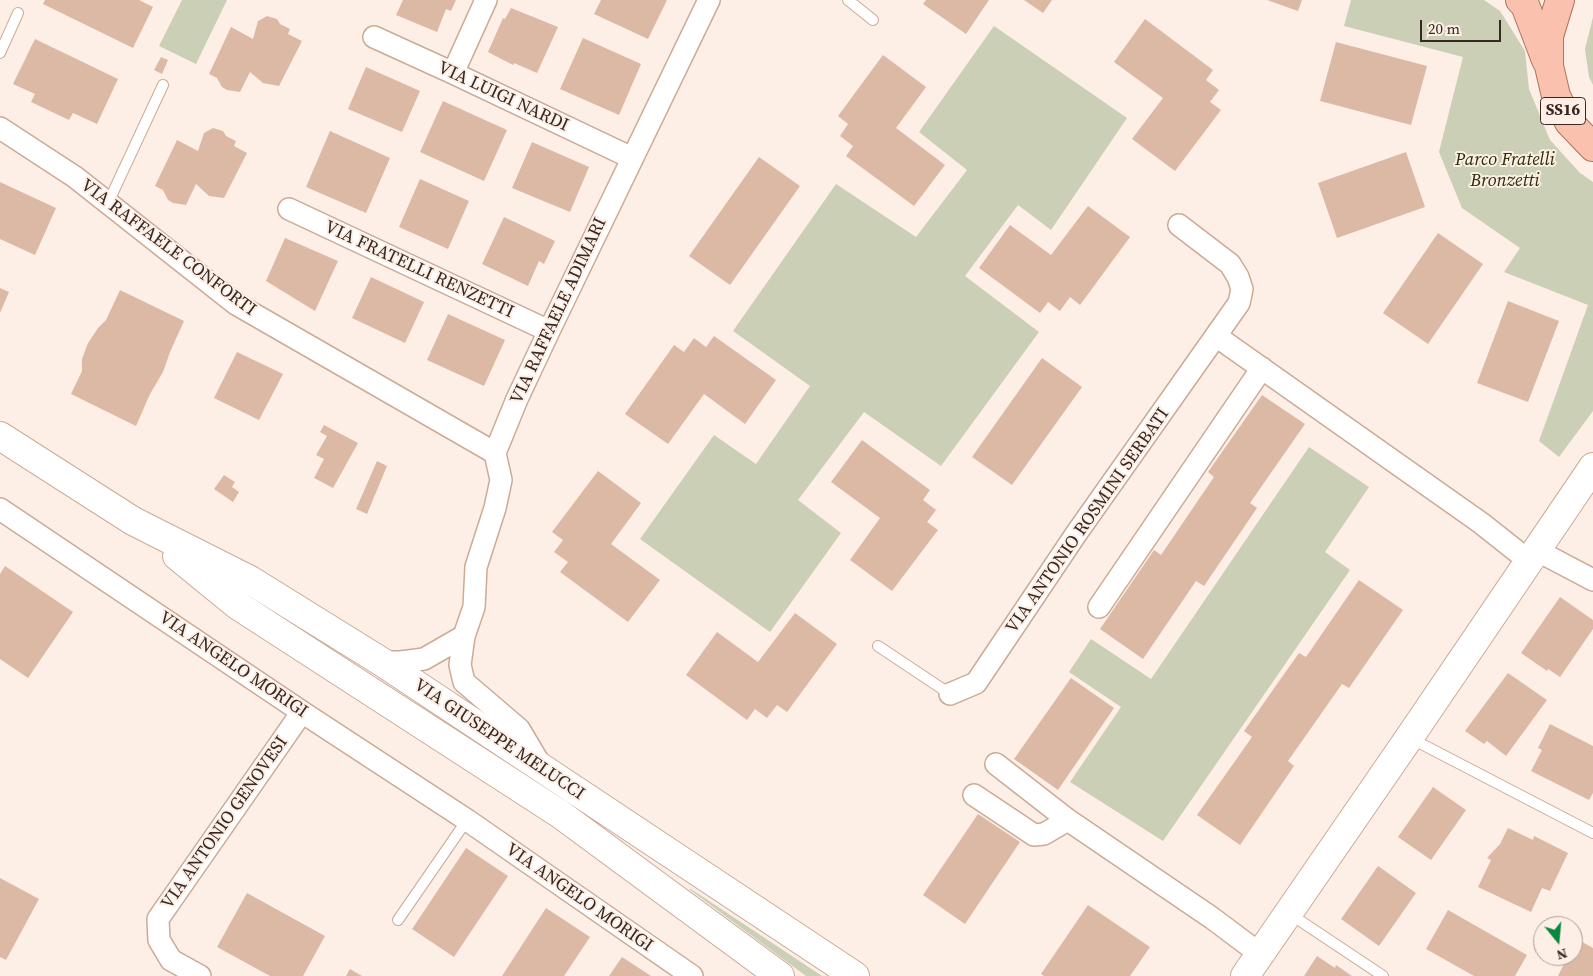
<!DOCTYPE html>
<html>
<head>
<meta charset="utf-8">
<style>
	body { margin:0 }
	#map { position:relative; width:1593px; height:976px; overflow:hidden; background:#fdeee6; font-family:"Source Serif 4",serif }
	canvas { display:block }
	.north { position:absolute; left:1533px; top:916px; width:50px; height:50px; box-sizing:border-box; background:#fdeee6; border:1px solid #ae9f97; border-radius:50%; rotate:163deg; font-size:14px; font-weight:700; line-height:20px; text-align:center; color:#372921 }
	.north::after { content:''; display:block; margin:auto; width:18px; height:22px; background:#088741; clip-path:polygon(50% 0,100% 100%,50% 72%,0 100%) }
	.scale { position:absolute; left:1420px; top:20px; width:81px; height:22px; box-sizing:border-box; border:2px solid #372921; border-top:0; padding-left:6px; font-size:15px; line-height:18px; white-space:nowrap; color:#372921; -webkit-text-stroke:4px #fdeee6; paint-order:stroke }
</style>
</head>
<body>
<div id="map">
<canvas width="1593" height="976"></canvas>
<div class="north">N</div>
<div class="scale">20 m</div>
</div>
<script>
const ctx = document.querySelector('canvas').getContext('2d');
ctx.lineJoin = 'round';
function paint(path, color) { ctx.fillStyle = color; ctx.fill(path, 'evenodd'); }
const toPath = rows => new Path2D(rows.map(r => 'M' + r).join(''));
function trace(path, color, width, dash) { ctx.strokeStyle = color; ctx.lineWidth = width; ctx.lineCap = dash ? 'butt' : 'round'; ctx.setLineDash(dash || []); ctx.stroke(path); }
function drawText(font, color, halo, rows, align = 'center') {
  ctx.font = font + ' "Source Serif 4",serif'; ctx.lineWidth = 4; ctx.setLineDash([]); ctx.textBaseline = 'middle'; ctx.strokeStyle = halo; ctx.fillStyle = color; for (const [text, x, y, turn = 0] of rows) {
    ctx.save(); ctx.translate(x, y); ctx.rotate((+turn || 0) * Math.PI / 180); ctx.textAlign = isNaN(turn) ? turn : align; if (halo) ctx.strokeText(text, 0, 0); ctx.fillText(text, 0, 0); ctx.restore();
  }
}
const green = toPath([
	[182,0,227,0,196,64,159,46],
	[1351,0,1484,0,1500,11,1525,51,1529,89,1550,140,1580,173,1593,182,1593,411,1559,457,1539,441,1588,305,1504,272,1520,248,1462,208,1439,152,1463,57,1344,26],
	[1593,17,1593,85,1589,77,1585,49],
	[994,26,1127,118,1051,230,1018,205,965,276,1039,332,941,466,864,412,798,500,841,533,770,632,640,539,714,435,756,464,810,386,733,331,836,184,916,237,967,170,919,132],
	[1309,447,1369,487,1325,552,1350,570,1163,841,1070,782,1121,707,1069,672,1091,639,1151,679],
	[689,889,691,889,822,976,806,976]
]);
const building = toPath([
	[45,0,139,0,153,7,133,48,43,4],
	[403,0,456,0,451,11,446,9,437,32,396,15],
	[601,0,667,0,648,39,594,14],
	[926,0,989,0,966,34,923,4],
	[1024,0,1052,0,1043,13],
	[1267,0,1302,0,1298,11],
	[511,8,558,27,537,73,514,63,513,65,488,52,503,18,505,19],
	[267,16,277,19,280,24,290,29,288,34,302,41,279,86,263,83,250,72,240,92,227,90,222,87,217,78,209,74,231,27,253,39,258,21],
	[1145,19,1213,70,1206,80,1219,90,1210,102,1221,110,1175,171,1132,139,1163,98,1114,62],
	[583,38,641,64,619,115,560,89],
	[35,39,118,79,97,124,73,113,69,120,31,102,35,94,13,84],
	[1336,42,1427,66,1411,125,1320,101],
	[883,55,926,87,896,128,945,165,914,206,846,156,853,146,840,136,848,124,838,116],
	[161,57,168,60,162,74,154,70],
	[366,67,420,91,402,132,348,109],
	[443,101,507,130,484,181,420,152],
	[213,128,223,131,226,136,236,141,234,146,247,153,224,198,209,196,196,184,186,205,173,203,168,200,163,190,155,186,177,140,198,151,204,133],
	[330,131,390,158,366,213,306,187],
	[532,142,589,167,570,212,512,188],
	[1406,152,1425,207,1337,238,1318,183],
	[759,157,800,186,730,285,689,256],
	[420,179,469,201,448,249,399,227],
	[0,182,56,208,35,255,0,239],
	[1088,206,1130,237,1080,305,1070,297,1060,311,1048,302,1040,313,979,268,1010,225,1051,255],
	[504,217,555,241,544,264,539,261,528,286,482,264],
	[1438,233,1483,264,1428,344,1383,313],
	[285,238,338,261,315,311,266,281],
	[371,277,424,302,405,343,352,318],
	[0,288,9,292,0,313],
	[120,290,184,321,170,352,163,372,150,394,136,426,71,394,82,371,82,359,88,343,98,328,106,320],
	[1508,301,1559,321,1528,402,1477,383],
	[448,314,505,340,484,386,427,360],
	[714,336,776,380,745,424,704,394,668,444,625,414,674,345,684,352,694,338,706,347],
	[237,352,283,374,259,420,214,398],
	[1042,358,1082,387,1012,485,972,457],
	[1262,395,1305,424,1250,503,1257,508,1204,586,1196,581,1143,659,1100,629,1154,550,1161,555,1214,477,1208,472],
	[324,425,358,443,333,488,314,478,324,459,316,455,327,436,320,432],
	[862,440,930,490,923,500,936,510,927,522,938,530,892,591,850,560,880,518,831,482],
	[377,461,387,466,367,514,356,509],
	[598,471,641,503,611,544,660,580,628,622,560,572,568,562,554,552,563,540,552,532],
	[224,475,235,482,232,487,239,492,233,502,214,489],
	[5,566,73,612,28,678,0,659,0,574],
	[1359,580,1403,610,1349,688,1342,684,1288,761,1294,766,1240,845,1197,815,1252,737,1244,731,1299,653,1306,657],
	[1560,597,1593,620,1593,629,1560,677,1548,669,1547,671,1521,653],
	[795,613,837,644,787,712,777,705,767,718,755,709,747,720,686,675,717,632,758,662],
	[1508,673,1547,700,1506,756,1487,741,1484,744,1465,731],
	[1071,678,1114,708,1058,790,1014,759],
	[1550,724,1593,746,1593,793,1589,800,1531,771,1542,750,1538,748],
	[1433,787,1466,810,1431,860,1398,837],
	[978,814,1020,842,965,924,923,895],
	[1508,828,1533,840,1534,836,1568,853,1550,891,1542,888,1531,912,1478,887,1491,860,1487,858,1500,844],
	[466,848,508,876,454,957,412,929],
	[1378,866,1416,893,1379,946,1341,919],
	[0,878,39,899,6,960,0,957],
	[247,893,325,936,303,976,270,976,217,947],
	[1088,905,1150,947,1130,976,1044,976,1041,974],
	[546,908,590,937,564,976,502,976],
	[1448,910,1527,955,1515,976,1474,976,1426,949],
	[1577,939,1593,948,1593,976,1558,976,1568,956,1573,956,1573,946],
	[1317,956,1335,968,1336,965,1352,976,1304,976],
	[622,957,651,976,609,976],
	[350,969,362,976,346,976]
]);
const lane = toPath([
	[848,0,873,20],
	[0,53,18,13],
	[108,203,163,85],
	[878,646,950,694],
	[1410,738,1593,833],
	[1290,914,1383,976],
	[398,920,467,820]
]);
const street = toPath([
	[374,37,453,73,632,158],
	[453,73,486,0],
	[0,128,75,177,236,304,495,453],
	[289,209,549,331],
	[1216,336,1481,523,1529,561],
	[0,509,302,712,467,820,692,976],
	[1536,550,1593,580],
	[1099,607,1262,368],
	[382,662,401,662,424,659,464,636],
	[950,694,976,683,1076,534,1239,303,1242,289,1238,277,1230,264,1179,225],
	[996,764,1068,820,1212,918,1260,954],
	[541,766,519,729,464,682,460,665,464,636,474,607,476,567,495,508,501,480,495,453,517,399,549,331,709,0],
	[974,795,1034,835,1044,834,1068,820],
	[200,976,171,960,159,940,158,919,302,712]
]);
const secondary = toPath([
	[0,436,133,521,250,580,382,662,855,976],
	[177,556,237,605,560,814,780,976],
	[1245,976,1409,738,1593,467]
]);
const primary = toPath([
	[1520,0,1525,5,1546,60],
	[1560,0,1549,36,1549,66,1556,96,1569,122,1593,147]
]);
const shields = [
	[1563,111,45]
];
const shieldNames = [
	["SS16",1563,111]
];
const streetNames = [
	["VIA LUIGI NARDI",503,97,25],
	["VIA RAFFAELE CONFORTI",168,248,37],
	["VIA FRATELLI RENZETTI",419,270,25],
	["VIA RAFFAELE ADIMARI",559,311,-65],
	["VIA ANTONIO ROSMINI SERBATI",1088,521,-55],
	["VIA ANGELO MORIGI",233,665,34],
	["VIA GIUSEPPE MELUCCI",499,740,34],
	["VIA ANTONIO GENOVESI",225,823,-55],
	["VIA ANGELO MORIGI",579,898,35]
];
const parkNames = [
	["Parco Fratelli",1505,160],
	["Bronzetti",1505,181]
];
paint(green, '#cbcfb6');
paint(building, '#dcb9a5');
trace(lane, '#cdaa96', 12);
trace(street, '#cdaa96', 24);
trace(secondary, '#cdaa96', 30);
trace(primary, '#b3725a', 30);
trace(lane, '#fff', 10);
trace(street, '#fff', 21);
trace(secondary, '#fff', 28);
trace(primary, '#fac2ae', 28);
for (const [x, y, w] of shields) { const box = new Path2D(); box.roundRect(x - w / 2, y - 13.5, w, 27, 4); ctx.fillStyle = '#fdeee6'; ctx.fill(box); trace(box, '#372921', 1); }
drawText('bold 16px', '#372921', null, shieldNames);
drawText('18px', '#372921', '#fdeee6', streetNames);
drawText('italic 18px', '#2c2e06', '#fdeee6', parkNames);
</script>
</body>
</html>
